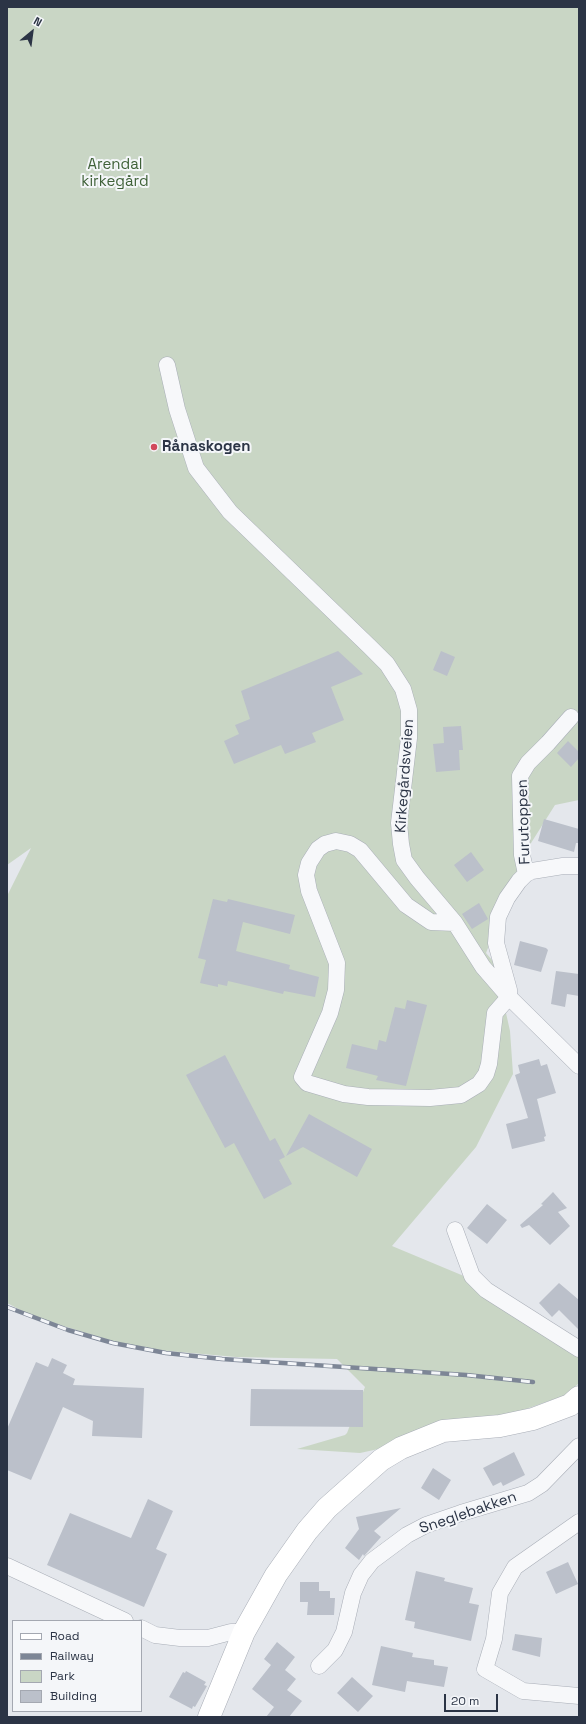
<!DOCTYPE html>
<html>
<head>
<meta charset="utf-8">
<style>
	body { margin:0 }
	#map { position:relative; width:586px; height:1724px; overflow:hidden; background:#e4e7ec; font-family:"Space Grotesk",sans-serif }
	canvas { display:block }
	.frame { position:absolute; inset:0; border:8px solid #2b3445; pointer-events:none }
	.legend { position:absolute; left:12px; top:1620px; width:130px; height:92px; box-sizing:border-box; background:#f4f6f9; border:1px solid #a4a8b1; margin:0; padding:5px 7px; list-style:none; font-size:12px; color:#2b3445 }
	.legend li { display:flex; align-items:center; gap:8px; height:20px }
	.legend b { width:20px; border:1px solid #a4a8b1 }
	.north { position:absolute; left:12px; top:12px; width:40px; height:40px; -webkit-text-stroke:3px #f4f6f9; paint-order:stroke; rotate:29deg; font-size:11px; font-weight:700; line-height:16px; text-align:center; color:#2b3445 }
	.north::after { content:''; display:block; margin:auto; width:14px; height:18px; background:#2b3445; clip-path:polygon(50% 0,100% 100%,50% 72%,0 100%) }
	.scale { position:absolute; left:444px; top:1694px; width:54px; height:18px; box-sizing:border-box; border:2px solid #2b3445; border-top:0; padding-left:5px; font-size:12px; line-height:14px; white-space:nowrap; color:#2b3445; -webkit-text-stroke:3px #f4f6f9; paint-order:stroke }
</style>
</head>
<body>
<div id="map">
<canvas width="586" height="1724"></canvas>
<div class="frame"></div>
<ul class="legend">
<li><b style="height:5px;background:#fff"></b>Road</li>
<li><b style="height:5px;background:#7d8696"></b>Railway</li>
<li><b style="height:11px;background:#c9d6c5"></b>Park</li>
<li><b style="height:11px;background:#bbc0ca"></b>Building</li>
</ul>
<div class="north">N</div>
<div class="scale">20 m</div>
</div>
<script>
const ctx = document.querySelector('canvas').getContext('2d');
ctx.lineJoin = 'round';
function paint(path, color) { ctx.fillStyle = color; ctx.fill(path, 'evenodd'); }
const toPath = rows => new Path2D(rows.map(r => 'M' + r).join(''));
function trace(path, color, width, dash) { ctx.strokeStyle = color; ctx.lineWidth = width; ctx.lineCap = dash ? 'butt' : 'round'; ctx.setLineDash(dash || []); ctx.stroke(path); }
function drawText(font, color, halo, rows, align = 'center') {
  ctx.font = font + ' "Space Grotesk",sans-serif'; ctx.lineWidth = 4; ctx.setLineDash([]); ctx.textBaseline = 'middle'; ctx.strokeStyle = halo; ctx.fillStyle = color; for (const [text, x, y, turn = 0] of rows) {
    ctx.save(); ctx.translate(x, y); ctx.rotate((+turn || 0) * Math.PI / 180); ctx.textAlign = isNaN(turn) ? turn : align; if (halo) ctx.strokeText(text, 0, 0); ctx.fillText(text, 0, 0); ctx.restore();
  }
}
const green = toPath([
	[7,7,579,7,579,800,555,805,526,851,486,953,510,981,504,1004,510,1031,513,1074,476,1147,392,1246,471,1279,579,1347,579,1383,566,1395,466,1430,360,1453,297,1449,345,1435,347,1433,365,1387,337,1359,236,1357,135,1348,34,1317,7,1303,7,896,31,848,7,865]
]);
const building = toPath([
	[338,651,363,674,331,687,344,720,312,733,316,742,285,754,281,745,234,764,224,741,239,734,235,725,250,719,241,691],
	[441,651,455,657,447,676,433,670],
	[461,726,463,750,459,750,460,770,436,772,433,744,444,743,443,727],
	[568,741,579,752,579,758,571,767,557,753],
	[544,819,579,829,579,843,576,843,574,852,538,841],
	[471,852,484,870,467,882,454,865],
	[213,899,227,902,228,899,295,915,290,934,243,922,236,951,290,965,289,969,319,977,315,997,284,991,283,994,228,981,227,986,218,984,218,987,200,983,206,960,198,958],
	[479,903,488,919,472,929,462,914],
	[520,941,546,948,548,950,541,972,514,965],
	[556,971,579,974,579,996,567,994,565,1007,551,1004],
	[407,1000,427,1005,406,1086,376,1080,378,1076,346,1068,352,1044,377,1050,379,1040,386,1042,395,1007,405,1009],
	[225,1055,270,1141,275,1138,285,1157,279,1160,292,1184,264,1199,234,1143,225,1148,186,1075],
	[539,1059,541,1066,547,1064,556,1093,537,1099,546,1136,544,1137,545,1141,512,1149,506,1124,528,1118,515,1075,520,1073,518,1065],
	[309,1114,372,1149,357,1177,303,1147,286,1156],
	[553,1192,567,1208,558,1212,570,1226,550,1245,529,1225,522,1228,520,1225,543,1205,541,1204],
	[487,1204,507,1220,487,1244,467,1228],
	[559,1283,579,1300,579,1330,559,1310,552,1317,539,1303],
	[52,1358,67,1365,63,1373,75,1379,73,1385,144,1388,142,1438,92,1436,93,1421,63,1407,31,1480,7,1470,7,1429,36,1362,48,1367],
	[251,1389,363,1390,363,1427,250,1426],
	[514,1452,525,1475,503,1486,501,1482,493,1486,483,1468],
	[433,1468,451,1480,439,1500,421,1488],
	[148,1499,173,1511,156,1549,167,1554,144,1607,47,1565,70,1513,131,1538],
	[401,1508,374,1531,381,1537,364,1556,363,1554,359,1560,345,1548,359,1529,356,1517],
	[568,1562,578,1584,556,1594,546,1572],
	[416,1571,445,1578,444,1581,473,1588,469,1603,479,1605,471,1641,414,1628,415,1622,405,1620],
	[300,1582,319,1582,319,1591,330,1591,330,1598,335,1598,334,1615,307,1615,308,1602,300,1602],
	[515,1634,542,1638,540,1657,512,1650],
	[277,1642,295,1657,285,1670,296,1679,287,1690,302,1701,289,1717,266,1717,274,1707,252,1689,271,1665,264,1659],
	[381,1646,413,1653,412,1657,434,1660,434,1665,448,1667,444,1687,407,1681,405,1692,372,1685],
	[186,1671,206,1682,204,1685,207,1686,195,1707,193,1706,192,1709,169,1697,183,1672,185,1673],
	[352,1677,373,1696,358,1712,337,1693]
]);
const street = toPath([
	[167,365,177,409,196,468,230,512,370,647,387,664,403,689,409,710,409,738,399,823,401,844,404,860,417,878,455,923,483,967,509,997,579,1066],
	[526,874,522,855,520,776,528,763,548,743,571,717],
	[455,923,431,922,406,905,360,850,350,844,336,841,325,844,318,849,309,863,306,875,309,891,337,963,336,990,330,1013,302,1077,307,1083,344,1094,368,1097,430,1098,461,1095,479,1084,486,1074,489,1064,495,1013,509,997,509,990,496,943,498,917,507,898,519,881,526,874,532,871,563,866,579,866],
	[455,1230,472,1276,486,1290,579,1349],
	[579,1522,515,1567,500,1593,494,1639,485,1669,523,1691,579,1696],
	[7,1566,125,1621],
	[141,1628,155,1635,180,1638,208,1638,231,1632,244,1632],
	[319,1666,335,1650,344,1632,353,1593,361,1575,372,1561,407,1535,426,1525,461,1513,528,1493,542,1484,579,1446]
]);
const secondary = toPath([
	[209,1717,244,1632,276,1575,307,1531,327,1508,381,1460,401,1448,443,1431,500,1426,533,1419,570,1405,579,1397]
]);
const rail = toPath([
	[7,1307,68,1330,113,1343,166,1353,222,1359,466,1375,533,1382]
]);
const markers = [
	[154,447,4,"#d1495b"]
];
const parkNames = [
	["Arendal",115,165],
	["kirkegård",115,182]
];
const poiNames = [
	["Rånaskogen",162,447]
];
const streetNames = [
	["Kirkegårdsveien",405,776,-86],
	["Furutoppen",524,822,-92],
	["Sneglebakken",468,1513,-19]
];
paint(green, '#c9d6c5');
paint(building, '#bbc0ca');
trace(street, '#a9aeb7', 17);
trace(secondary, '#a9aeb7', 23);
trace(street, '#f7f8fa', 16);
trace(secondary, '#fff', 22);
trace(rail, '#7d8696', 4.5);
trace(rail, '#f4f6f9', 3, [9]);
for (const [x, y, r, color] of markers) { const dot = new Path2D(); dot.arc(x, y, r, 0, 2 * Math.PI); ctx.fillStyle = color; ctx.fill(dot); trace(dot, '#f4f6f9', 1.5); }
drawText('15px', '#3f6138', '#f4f6f9', parkNames);
drawText('bold 15px', '#2b3445', '#f4f6f9', poiNames, 'left');
drawText('15px', '#2b3445', '#f4f6f9', streetNames);
</script>
</body>
</html>
